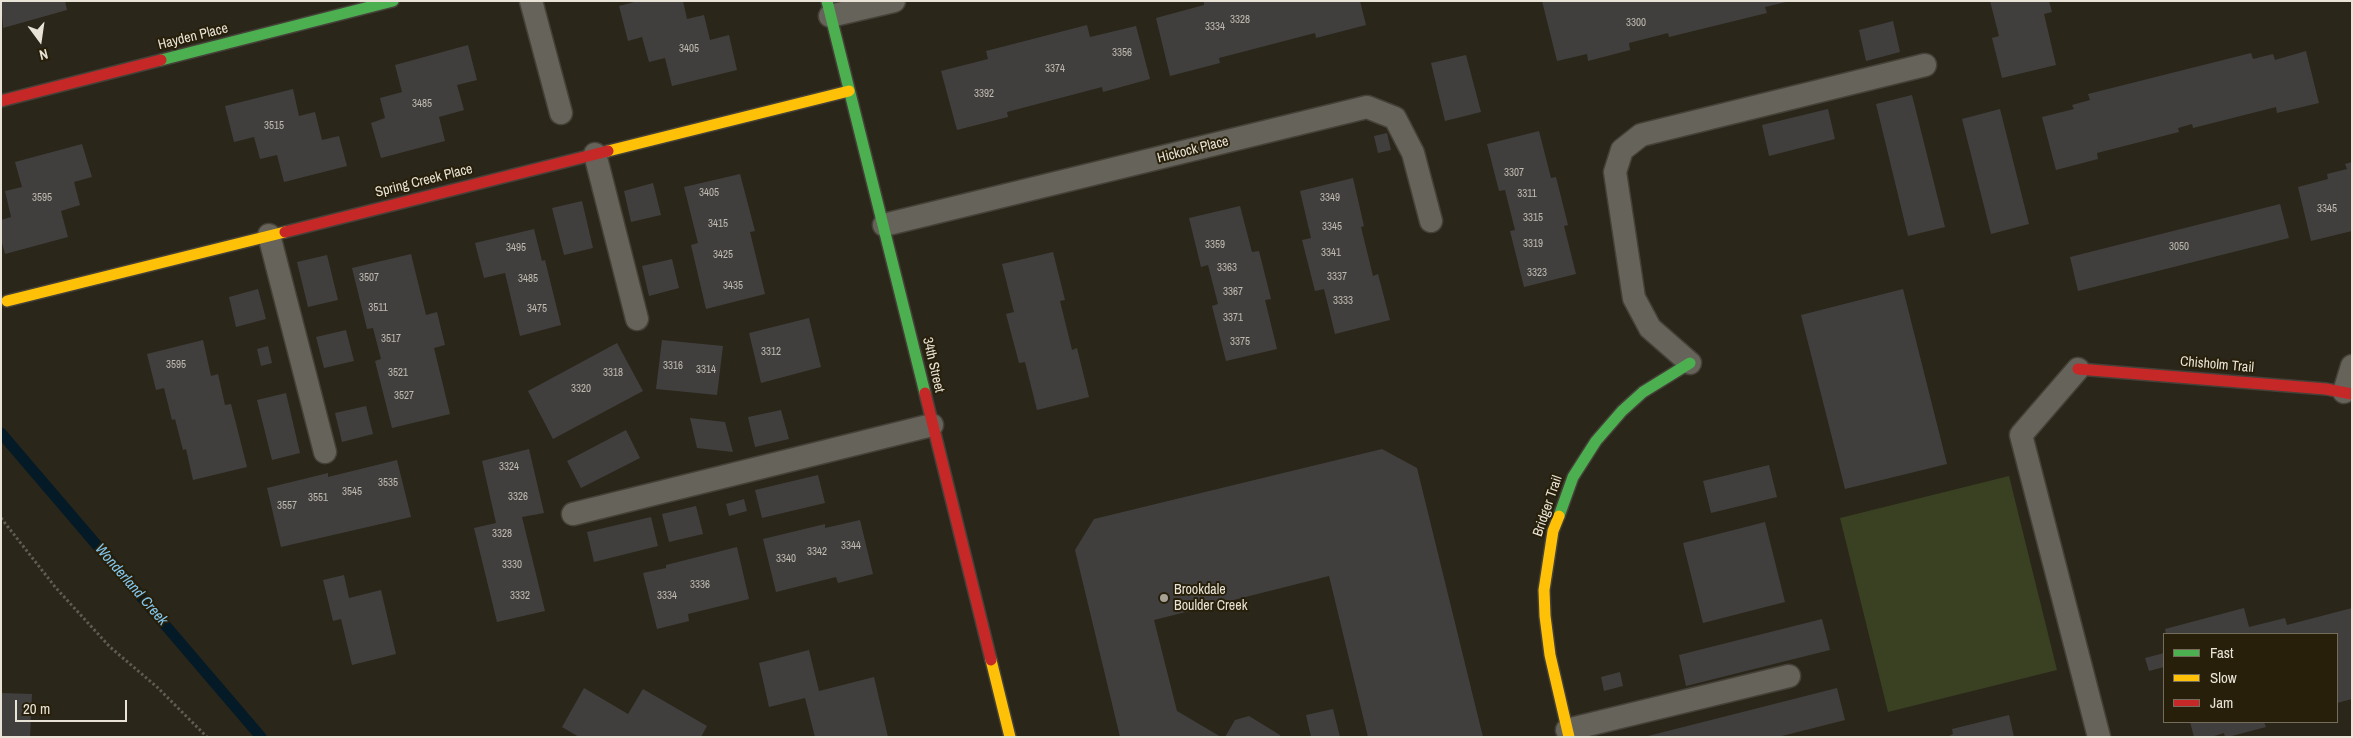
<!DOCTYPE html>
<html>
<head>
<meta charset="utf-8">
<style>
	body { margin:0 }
	#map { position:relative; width:2353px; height:738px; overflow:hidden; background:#2a261a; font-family:"Archivo Narrow",sans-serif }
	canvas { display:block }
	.frame { position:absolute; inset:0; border:2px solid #e8e3d6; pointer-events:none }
	.legend { position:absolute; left:2163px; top:633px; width:175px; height:90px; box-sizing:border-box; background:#271f0a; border:1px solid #746d5c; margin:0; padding:6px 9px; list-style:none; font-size:15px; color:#e8e3d6 }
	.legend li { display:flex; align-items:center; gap:10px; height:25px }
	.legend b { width:25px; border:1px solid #746d5c }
	.north { position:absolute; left:15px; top:15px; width:50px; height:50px; -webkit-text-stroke:4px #271f0a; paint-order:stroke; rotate:166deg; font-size:14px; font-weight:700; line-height:20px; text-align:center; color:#e8e3d6 }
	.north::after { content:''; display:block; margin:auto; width:18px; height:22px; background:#e8e3d6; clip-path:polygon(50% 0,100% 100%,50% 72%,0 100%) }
	.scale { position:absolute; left:15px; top:700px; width:112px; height:22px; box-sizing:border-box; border:2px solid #e8e3d6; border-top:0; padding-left:6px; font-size:15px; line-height:18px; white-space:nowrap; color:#e8e3d6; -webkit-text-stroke:4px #271f0a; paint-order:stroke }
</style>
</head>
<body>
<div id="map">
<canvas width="2353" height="738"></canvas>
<div class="frame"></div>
<ul class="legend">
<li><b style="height:6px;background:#4caf50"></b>Fast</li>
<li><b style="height:6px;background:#ffc107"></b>Slow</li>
<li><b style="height:6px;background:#c62828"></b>Jam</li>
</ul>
<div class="north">N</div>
<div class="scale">20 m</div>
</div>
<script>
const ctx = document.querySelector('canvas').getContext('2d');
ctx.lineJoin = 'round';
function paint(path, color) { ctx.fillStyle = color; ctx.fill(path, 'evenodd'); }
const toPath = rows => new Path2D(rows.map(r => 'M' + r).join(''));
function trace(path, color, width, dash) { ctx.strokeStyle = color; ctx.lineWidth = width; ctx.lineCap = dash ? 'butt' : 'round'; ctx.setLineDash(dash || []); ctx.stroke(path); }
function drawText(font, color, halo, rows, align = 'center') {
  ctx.font = font + ' "Archivo Narrow",sans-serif'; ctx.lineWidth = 4; ctx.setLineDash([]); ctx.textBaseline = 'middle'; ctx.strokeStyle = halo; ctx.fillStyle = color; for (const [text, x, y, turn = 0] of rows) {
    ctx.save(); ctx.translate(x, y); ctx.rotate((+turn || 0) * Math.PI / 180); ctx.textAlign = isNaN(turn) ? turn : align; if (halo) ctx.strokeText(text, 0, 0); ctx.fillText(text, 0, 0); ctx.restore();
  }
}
const green = toPath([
	[2009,476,2057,670,1888,712,1840,518]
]);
const stream = toPath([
	[1,433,261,737]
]);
const building = toPath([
	[1,1,65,1,67,10,3,28],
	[638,1,683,1,687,19,704,15,710,40,729,35,737,70,672,86,665,58,649,62,642,37,628,41,619,6],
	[1207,1,1360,1,1366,25,1316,38,1315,33,1219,58,1220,63,1170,76,1156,18,1204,5,1204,2],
	[1542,1,1786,1,1786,2,1765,7,1767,13,1669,37,1668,33,1629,43,1630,50,1588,61,1587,54,1557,61],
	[1990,1,2049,1,2052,12,2044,14,2056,65,2002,78,1992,38,1999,36],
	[1893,21,1900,52,1866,61,1859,30],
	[1087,25,1090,37,1136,26,1150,79,1103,92,1102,87,1007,112,1008,117,957,130,941,71,988,59,986,51],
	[468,45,477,80,457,85,464,110,439,117,445,141,381,158,371,123,385,118,380,98,402,92,395,65],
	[2306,51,2319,103,2277,113,2276,107,2193,128,2192,124,2178,128,2179,132,2097,153,2098,159,2056,170,2042,117,2074,109,2072,105,2090,100,2088,94,2251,53,2253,59,2273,54,2275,60],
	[1466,55,1481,112,1445,121,1431,63],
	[293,89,299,116,315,112,322,140,339,136,347,166,284,182,277,155,260,159,254,137,234,142,225,106],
	[1912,95,1945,227,1908,236,1876,104],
	[1828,109,1835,139,1769,156,1762,125],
	[2000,109,2029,224,1991,234,1962,119],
	[1539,131,1551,178,1556,177,1568,225,1564,226,1576,274,1524,287,1510,231,1515,230,1505,190,1499,191,1487,144],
	[1387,133,1391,150,1378,153,1374,136],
	[82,144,92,177,74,182,80,205,61,211,68,237,5,254,1,239,1,220,11,217,5,191,22,187,15,162],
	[2352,162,2352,231,2311,241,2298,187,2328,179,2327,174,2347,169,2345,164],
	[740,174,755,231,750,232,765,294,706,309,691,245,698,243,684,187],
	[1353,178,1364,226,1361,227,1373,276,1378,274,1390,320,1335,334,1324,289,1315,291,1302,240,1311,238,1300,191],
	[653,183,661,215,631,222,624,191],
	[582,201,593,248,564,255,552,208],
	[2280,204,2289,238,2078,291,2070,257],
	[1240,206,1252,252,1259,251,1271,299,1265,300,1277,349,1226,361,1212,306,1218,304,1208,265,1201,267,1189,218],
	[534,229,542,261,545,260,561,325,520,336,505,273,484,278,475,243],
	[1053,252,1065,300,1060,301,1072,350,1077,348,1089,397,1037,410,1025,362,1019,363,1006,314,1014,312,1002,264],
	[411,254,426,315,437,312,445,345,434,348,450,414,392,428,375,361,381,359,373,328,367,329,352,268],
	[327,255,338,300,308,307,297,262],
	[672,259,679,288,649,296,642,266],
	[258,289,266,319,236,327,229,297],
	[1903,289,1947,464,1845,489,1801,315],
	[809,318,821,367,761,383,749,333],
	[346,330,354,361,324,368,316,337],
	[203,340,211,376,218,374,225,405,231,404,247,467,193,480,186,449,183,450,175,419,172,420,164,388,156,390,147,354],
	[662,340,723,346,717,395,656,389],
	[617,343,643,391,553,439,528,391],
	[268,346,272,363,261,366,257,349],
	[286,393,300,453,272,460,257,400],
	[366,406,373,434,342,442,335,413],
	[781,410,789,439,755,447,748,417],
	[690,418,725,422,733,452,697,448],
	[626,430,640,458,581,488,567,461],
	[529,449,544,513,522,517,545,611,497,622,474,528,496,523,482,461],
	[1382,449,1417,468,1483,737,1368,737,1329,576,1154,620,1177,711,1221,737,1120,737,1075,550,1094,519],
	[397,460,411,517,281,547,267,488,328,473,328,477],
	[1769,465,1777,497,1711,513,1703,481],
	[818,475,825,503,762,518,755,490],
	[744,499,747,511,729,516,726,504],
	[696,506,703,534,669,542,662,514],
	[651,517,658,546,594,562,587,532],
	[860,520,873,574,838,583,836,577,776,592,763,539,825,524,825,528],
	[1765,522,1785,602,1703,623,1683,543],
	[737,547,749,599,688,614,689,621,657,629,643,573,666,568,666,565],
	[344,575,349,598,381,590,396,654,352,665,341,619,333,621,323,580],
	[2244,608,2249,627,2285,618,2287,625,2352,608,2352,699,2337,703,2337,634,2166,634,2165,629],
	[1822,619,1830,650,1686,686,1679,655],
	[809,650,819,691,874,677,888,737,815,737,805,698,769,707,759,663],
	[2164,653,2164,667,2149,671,2145,658],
	[1620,672,1623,686,1604,691,1601,677],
	[584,688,628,714,643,689,707,726,701,737,579,737,562,727],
	[1837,688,1845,720,1778,737,1644,737],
	[1,693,32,694,30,737,1,737],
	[1333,709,1340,737,1311,737,1306,715],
	[2009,715,2014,737,1947,737,1953,734,1952,729],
	[1249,716,1280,735,1280,737,1225,737,1235,720],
	[2190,722,2264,722,2266,727,2228,737,2225,737,2224,733,2211,737,2194,737]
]);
const path = toPath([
	[1,518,56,588,110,647,157,687,207,737]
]);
const lane = toPath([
	[531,1,561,113],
	[830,16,894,1],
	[595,154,637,319],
	[884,225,1367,107,1395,118,1413,153,1431,221],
	[269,235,325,452],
	[1690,363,1650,328,1634,298,1615,172,1622,150,1641,135,1925,65],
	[2078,369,2021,435,2099,737],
	[2344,392,2352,366],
	[573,514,932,425],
	[1567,730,1789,676]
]);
const fast = toPath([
	[827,1,925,393],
	[161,60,393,1],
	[1559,516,1573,477,1596,441,1622,411,1643,392,1690,363]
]);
const slow = toPath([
	[608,151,849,91],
	[7,301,285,232],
	[1559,516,1553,531,1544,590,1545,616,1550,655,1569,737],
	[991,660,1010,737]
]);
const jam = toPath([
	[1,101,161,60],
	[285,232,608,151],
	[2078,369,2326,389,2352,394],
	[925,393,991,660]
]);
const markers = [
	[1164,598,5,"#a6a194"]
];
const numberNames = [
	["3328",1240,20],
	["3300",1636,23],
	["3334",1215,27],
	["3405",689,49],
	["3356",1122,53],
	["3374",1055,69],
	["3392",984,94],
	["3485",422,104],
	["3515",274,126],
	["3307",1514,173],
	["3405",709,193],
	["3311",1527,194],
	["3595",42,198],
	["3349",1330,198],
	["3345",2327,209],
	["3315",1533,218],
	["3415",718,224],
	["3345",1332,227],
	["3319",1533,244],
	["3359",1215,245],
	["3050",2179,247],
	["3495",516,248],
	["3341",1331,253],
	["3425",723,255],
	["3363",1227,268],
	["3323",1537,273],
	["3337",1337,277],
	["3507",369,278],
	["3485",528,279],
	["3435",733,286],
	["3367",1233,292],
	["3333",1343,301],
	["3511",378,308],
	["3475",537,309],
	["3371",1233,318],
	["3517",391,339],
	["3375",1240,342],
	["3312",771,352],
	["3595",176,365],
	["3316",673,366],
	["3314",706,370],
	["3521",398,373],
	["3318",613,373],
	["3320",581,389],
	["3527",404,396],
	["3324",509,467],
	["3535",388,483],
	["3545",352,492],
	["3326",518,497],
	["3551",318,498],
	["3557",287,506],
	["3328",502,534],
	["3344",851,546],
	["3342",817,552],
	["3340",786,559],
	["3330",512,565],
	["3336",700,585],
	["3332",520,596],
	["3334",667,596]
];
const streetNames = [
	["Hayden Place",193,37,-14],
	["Hickock Place",1193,150,-14],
	["Spring Creek Place",424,181,-14],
	["34th Street",933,365,77],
	["Chisholm Trail",2217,365,5],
	["Bridger Trail",1548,506,-71]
];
const poiNames = [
	["Brookdale",1174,590],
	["Boulder Creek",1174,606]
];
const waterNames = [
	["Wonderland Creek",131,585,49]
];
paint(green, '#3a4122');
trace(stream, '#041a27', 11);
paint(building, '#413f3e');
trace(lane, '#454138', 25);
trace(fast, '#454138', 14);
trace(slow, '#454138', 14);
trace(jam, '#454138', 14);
trace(path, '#605c54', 3, [2.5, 2.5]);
trace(lane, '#66635b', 22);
trace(fast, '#4caf50', 11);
trace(slow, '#ffc107', 11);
trace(jam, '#c62828', 11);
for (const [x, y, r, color] of markers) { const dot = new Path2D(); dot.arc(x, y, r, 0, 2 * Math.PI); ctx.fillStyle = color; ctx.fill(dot); trace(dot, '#271f0a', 2); }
drawText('11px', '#bebab0', null, numberNames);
drawText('14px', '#e8e3d6', '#271f0a', streetNames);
drawText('14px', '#e8e3d6', '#271f0a', poiNames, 'left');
drawText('italic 15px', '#83c8f0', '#271f0a', waterNames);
</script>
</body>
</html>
